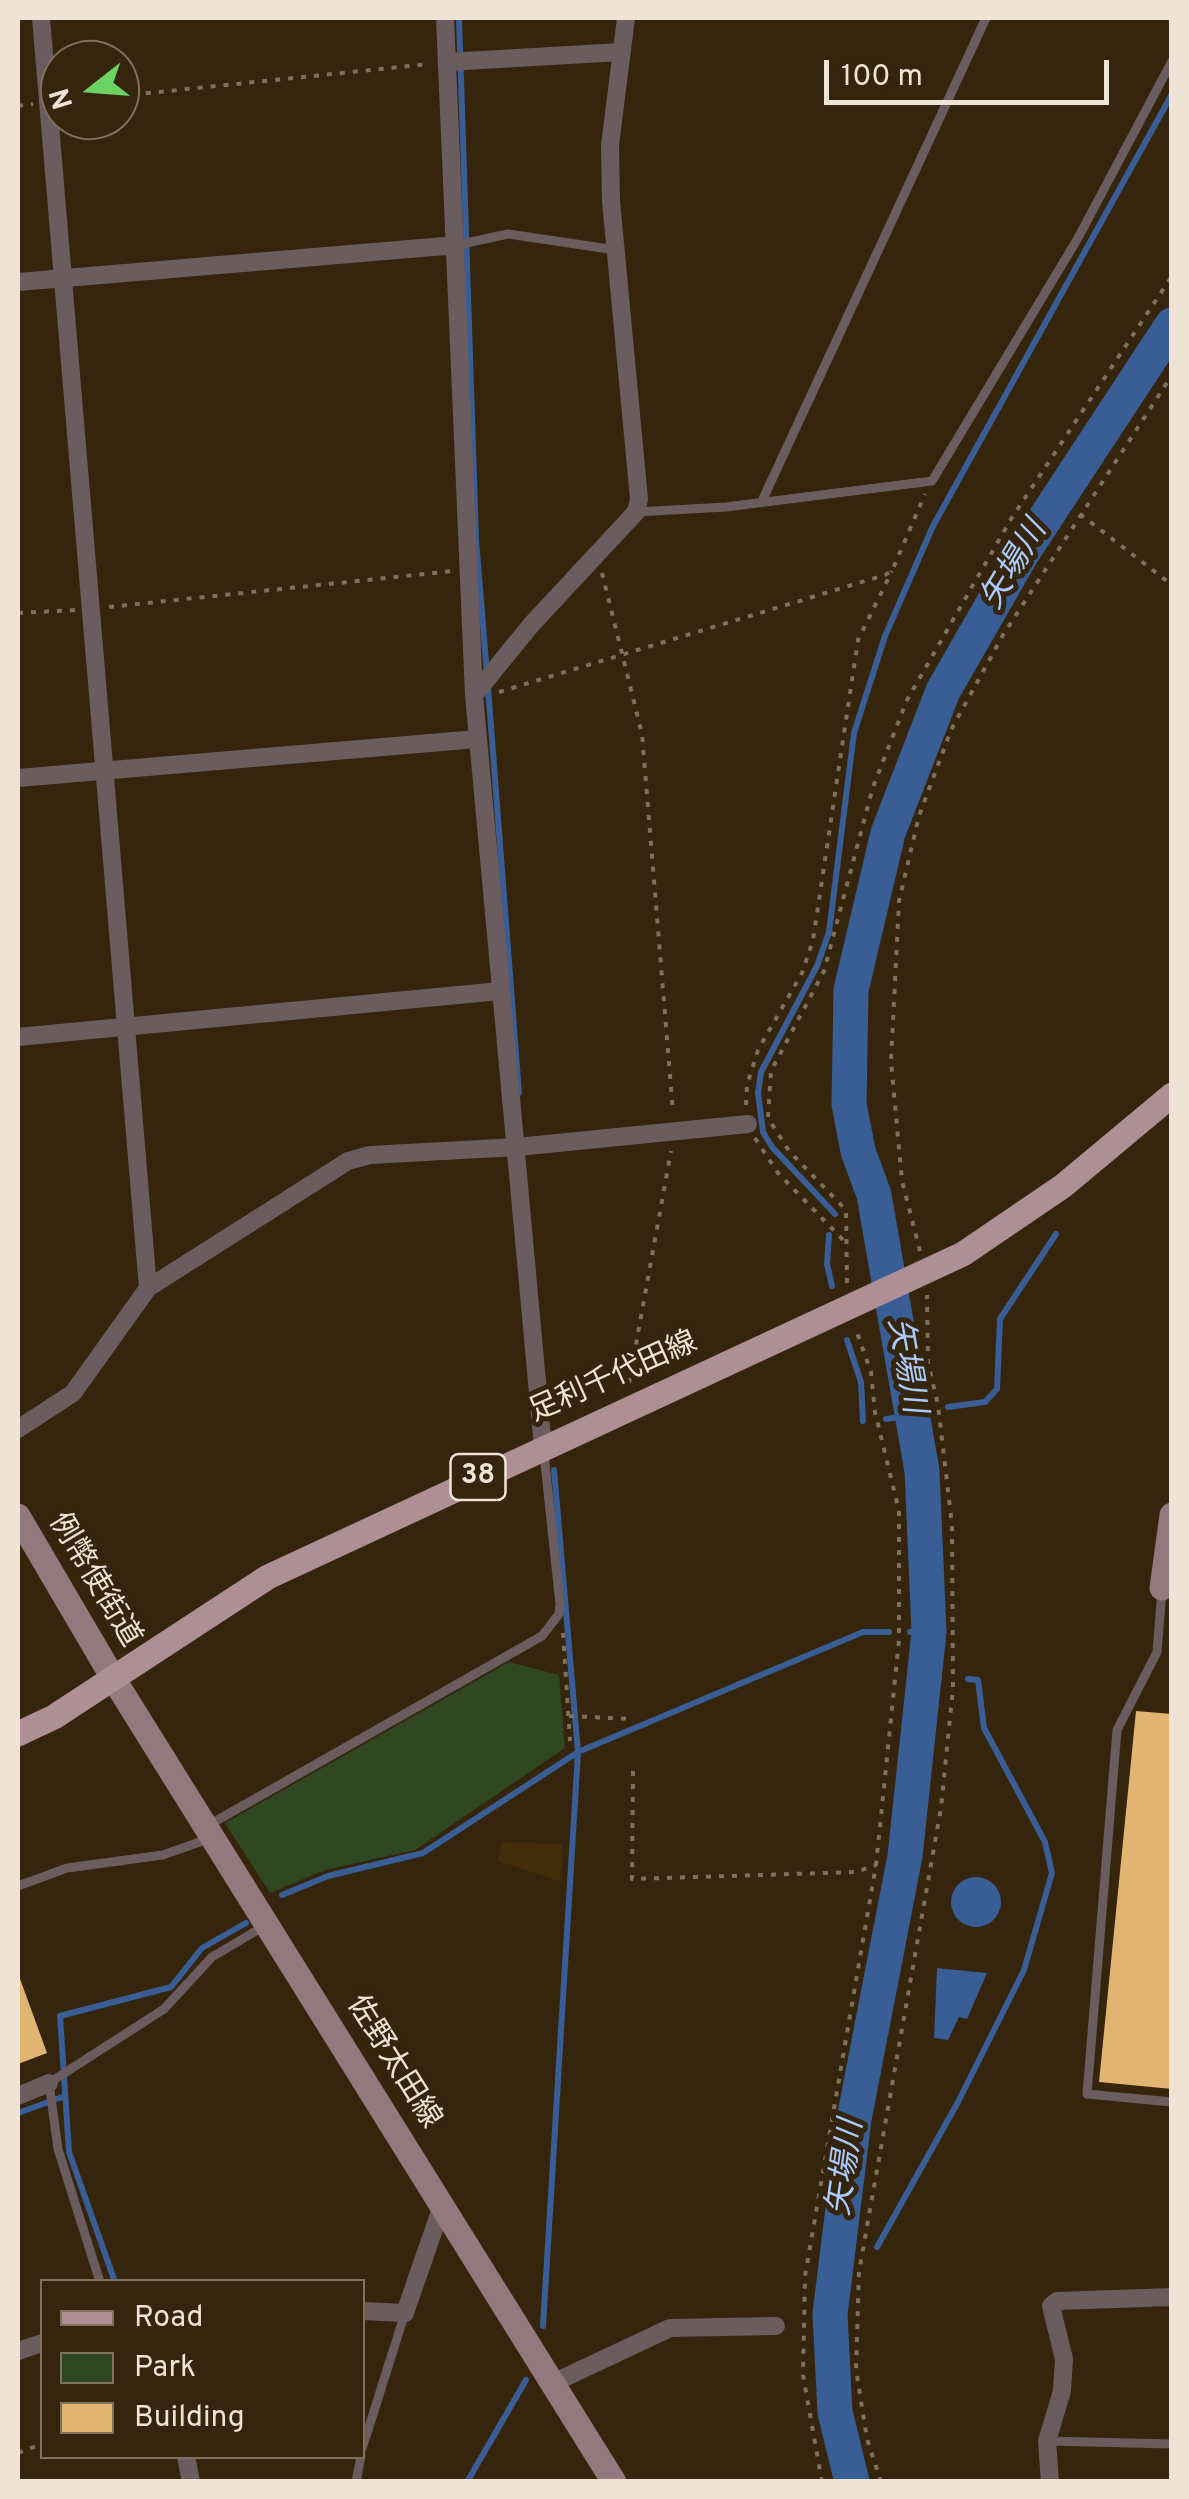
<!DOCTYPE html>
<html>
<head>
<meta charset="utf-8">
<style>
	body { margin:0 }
	#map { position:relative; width:1189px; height:2499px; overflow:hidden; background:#35250c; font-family:Overpass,sans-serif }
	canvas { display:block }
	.frame { position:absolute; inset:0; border:20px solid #eee3d4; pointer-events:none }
	.legend { position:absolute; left:40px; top:2279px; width:325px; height:180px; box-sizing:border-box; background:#35250c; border:2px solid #7f715c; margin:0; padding:12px 18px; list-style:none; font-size:30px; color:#eee3d4 }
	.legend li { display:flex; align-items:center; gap:20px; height:50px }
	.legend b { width:50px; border:2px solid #7f715c }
	.north { position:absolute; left:40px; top:40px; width:100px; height:100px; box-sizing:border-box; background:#35250c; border:2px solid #7f715c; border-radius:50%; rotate:253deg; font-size:28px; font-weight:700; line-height:40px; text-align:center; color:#eee3d4 }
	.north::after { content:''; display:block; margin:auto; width:35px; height:45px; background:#6cd362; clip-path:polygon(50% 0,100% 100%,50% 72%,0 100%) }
	.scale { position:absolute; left:824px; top:60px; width:285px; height:45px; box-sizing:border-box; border:5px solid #eee3d4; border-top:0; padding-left:12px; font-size:30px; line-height:35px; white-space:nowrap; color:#eee3d4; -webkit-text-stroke:8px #35250c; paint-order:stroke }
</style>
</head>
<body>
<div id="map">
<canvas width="1189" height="2499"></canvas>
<div class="frame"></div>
<ul class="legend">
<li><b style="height:12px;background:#ae8f96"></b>Road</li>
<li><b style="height:28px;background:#2f4821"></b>Park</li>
<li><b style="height:28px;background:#e2b471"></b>Building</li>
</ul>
<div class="north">N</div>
<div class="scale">100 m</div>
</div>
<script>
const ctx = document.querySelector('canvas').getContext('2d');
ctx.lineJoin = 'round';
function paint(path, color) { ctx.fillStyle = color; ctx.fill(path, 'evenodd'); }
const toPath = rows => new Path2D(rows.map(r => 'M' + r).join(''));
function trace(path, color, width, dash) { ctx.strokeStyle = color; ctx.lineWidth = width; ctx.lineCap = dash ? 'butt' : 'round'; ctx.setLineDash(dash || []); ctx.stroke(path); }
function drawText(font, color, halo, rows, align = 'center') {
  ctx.font = font + ' Overpass,"Noto Sans JP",sans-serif'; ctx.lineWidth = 10; ctx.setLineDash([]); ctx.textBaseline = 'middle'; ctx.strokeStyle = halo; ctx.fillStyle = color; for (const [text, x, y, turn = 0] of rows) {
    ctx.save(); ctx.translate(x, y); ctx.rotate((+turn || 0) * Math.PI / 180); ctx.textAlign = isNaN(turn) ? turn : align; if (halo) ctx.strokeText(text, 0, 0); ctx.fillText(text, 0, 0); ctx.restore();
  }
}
const built = toPath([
	[502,1842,562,1844,562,1882,497,1861]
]);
const green = toPath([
	[509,1662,559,1675,565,1748,415,1850,325,1870,270,1893,225,1823]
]);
const water = toPath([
	'951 1902a25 25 0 1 1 50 0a25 25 0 1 1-50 0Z',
	[937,1968,987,1973,967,2019,959,2017,948,2040,934,2038]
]);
const stream = toPath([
	[459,18,476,540,487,674],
	[488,687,519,1093],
	[835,1214,772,1147,763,1132,758,1093,761,1072,817,966,829,932,854,733,885,636,933,526,1172,94],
	[829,1235,827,1264,832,1286],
	[847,1340,861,1382,863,1421],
	[948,1407,985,1402,997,1389,1000,1319,1056,1234],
	[886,1419,931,1412],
	[910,1632,929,1632],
	[925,1677,939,1678],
	[282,1895,328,1876,423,1853,578,1752,863,1632,889,1632],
	[18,2113,65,2096],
	[877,2247,958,2102,1024,1970,1052,1873,1045,1842,984,1728,978,1680,968,1679],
	[115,2282,69,2152,60,2016,171,1987,202,1948,246,1923],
	[543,2326,578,1752,554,1470],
	[467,2482,526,2380]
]);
const river = toPath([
	[852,2482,835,2412,830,2314,854,2119,905,1856,929,1632,922,1471,874,1195,858,1151,849,1104,851,990,888,833,943,691,1021,555,1172,325]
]);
const building = toPath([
	[1136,1711,1172,1714,1172,2089,1099,2082],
	[19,1976,47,2053,18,2064,18,1977]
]);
const path = toPath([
	[120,96,429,64],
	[18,106,33,104],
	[1080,514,1172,585],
	[602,573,642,734,673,1112],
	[109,607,453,571],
	[18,613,75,610],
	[499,692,885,575,892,571,925,494],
	[746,1105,747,1085,758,1050,802,973,813,940,858,640,892,571],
	[755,1138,778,1173,845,1242],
	[920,1251,902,1181,891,1061,899,901,919,816,951,730,1003,635,1172,375],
	[847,1283,846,1210,789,1151,768,1118,771,1071,824,971,873,787,907,700,1011,519,1172,276],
	[629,1383,671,1151],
	[563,1633,570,1741],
	[569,1716,631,1719],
	[633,1771,632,1879,856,1872,876,1865],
	[18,2453,42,2444],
	[822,2482,803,2375,805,2276,876,1865,899,1640,899,1511,875,1412,871,1372,855,1327],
	[881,2482,867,2439,856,2369,859,2272,941,1808,953,1688,952,1525,938,1405,928,1363,927,1295]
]);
const lane = toPath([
	[457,245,508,234,616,250],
	[762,501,986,18],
	[636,512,726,507,932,481,1078,238,1172,61],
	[1162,1591,1157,1652,1117,1730,1087,2094,1172,2102],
	[207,1826,542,1636,559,1614,560,1604,544,1454],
	[18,1886,67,1868,163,1855,208,1839],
	[100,2282,58,2149,49,2083,164,2009,212,1957,266,1925],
	[1047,2441,1172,2444],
	[362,2449,405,2313],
	[356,2482,361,2456]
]);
const street = toPath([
	[41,18,148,1288],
	[445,18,474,695,543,1447],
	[447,62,621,52],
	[18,282,457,245],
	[474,695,531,625,636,512,639,499,611,201,610,145,626,18],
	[18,778,477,739],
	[18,1037,500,991],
	[18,1429,73,1393,148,1288,348,1161,370,1155,517,1147,748,1124],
	[18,2096,49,2083],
	[362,2311,405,2313,442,2206],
	[18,2351,42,2343],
	[553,2383,670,2328,776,2326],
	[186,2456,191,2482],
	[1050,2482,1047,2441,1062,2391,1064,2359,1051,2306,1057,2301,1172,2297]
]);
const secondary = toPath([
	[18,1516,113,1678,614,2482],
	[1162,1588,1172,1515]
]);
const primary = toPath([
	[18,1734,54,1717,268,1577,963,1254,1063,1186,1172,1095]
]);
const shields = [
	[478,1477,55]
];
const shieldNames = [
	["38",478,1477]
];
const streetNames = [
	["足利千代田線",614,1379,-24],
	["例幣使街道",93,1581,59],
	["佐野太田線",392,2063,58]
];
const waterNames = [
	["矢場川",1016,566,-59],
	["矢場川",904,1366,80],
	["矢場川",848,2168,-82]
];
paint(built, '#412c0b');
paint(green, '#2f4821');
paint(water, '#395d95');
trace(stream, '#395d95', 6);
trace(river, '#395d95', 35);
paint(building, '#e2b471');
trace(path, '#7f715c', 4, [5, 8]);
trace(lane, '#6b5c60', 9);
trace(street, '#6b5c60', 18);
trace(secondary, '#91797e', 25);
trace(primary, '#ae8f96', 25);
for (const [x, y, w] of shields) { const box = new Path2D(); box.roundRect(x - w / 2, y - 23, w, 46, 8); ctx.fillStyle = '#35250c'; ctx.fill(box); trace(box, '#eee3d4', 2.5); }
drawText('bold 28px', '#eee3d4', null, shieldNames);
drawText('30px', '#eee3d4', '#35250c', streetNames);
drawText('italic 32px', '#abcbfd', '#35250c', waterNames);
</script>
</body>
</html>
